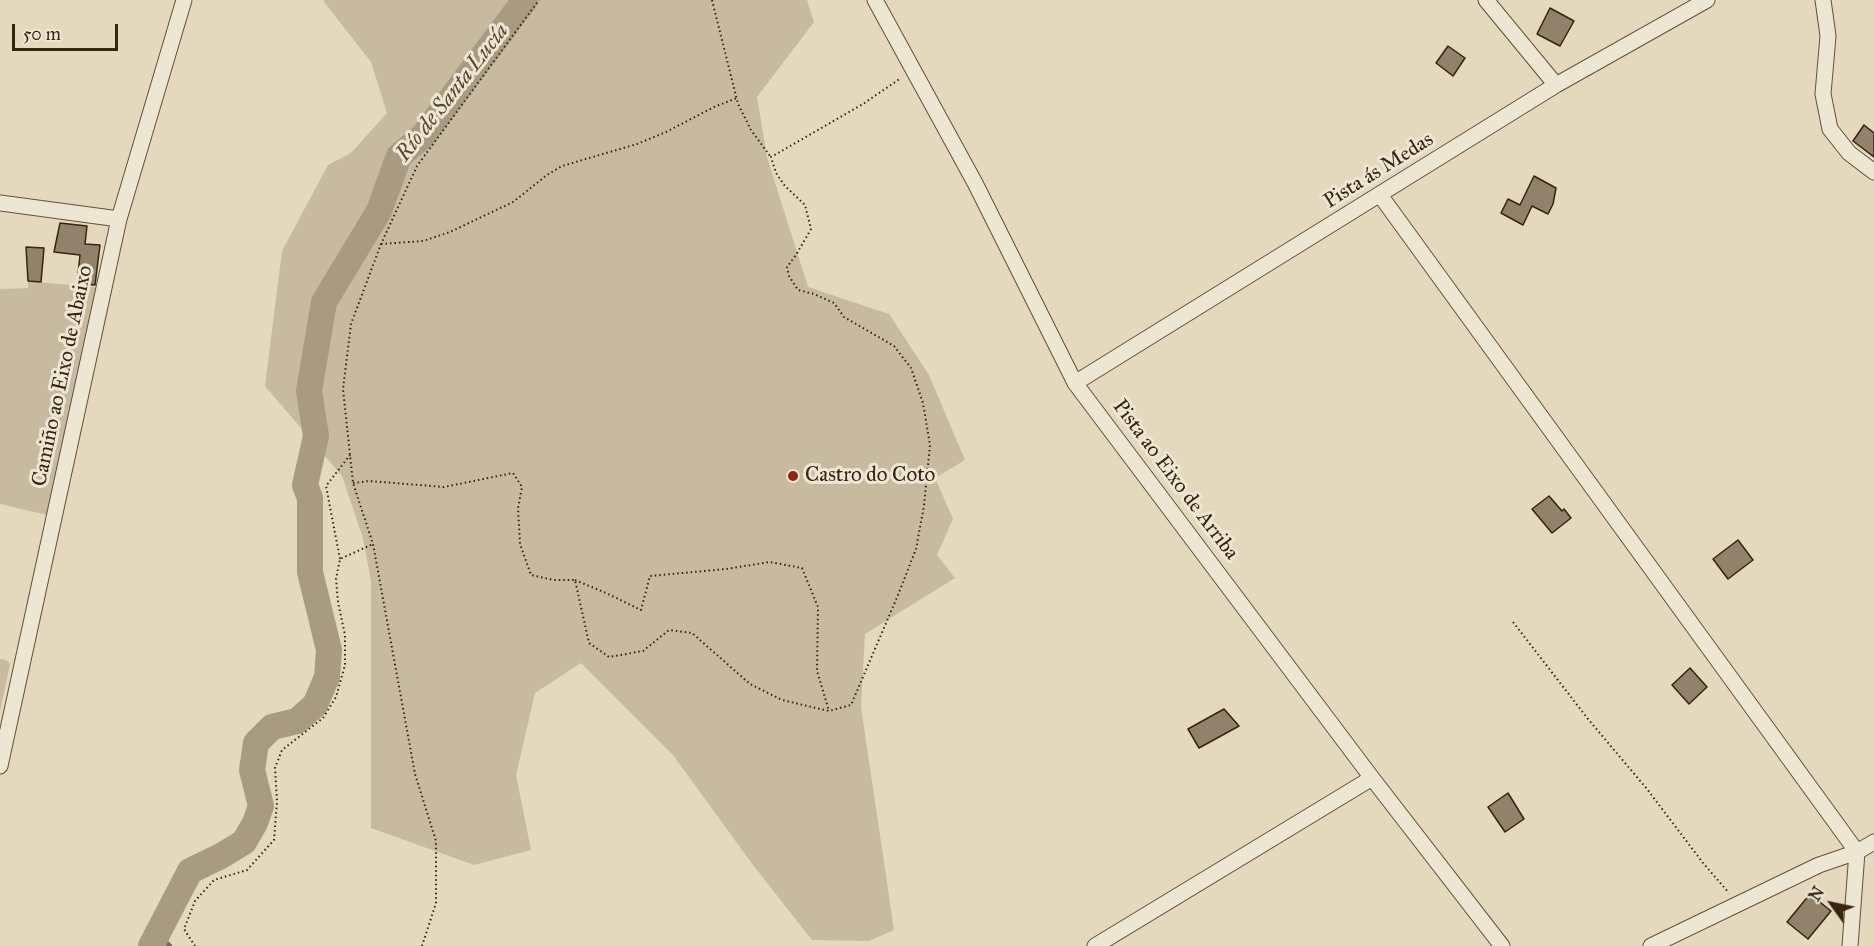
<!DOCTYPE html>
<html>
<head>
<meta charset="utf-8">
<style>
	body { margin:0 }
	#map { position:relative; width:1874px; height:946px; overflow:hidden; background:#e4d9bc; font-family:"IM FELL Great Primer",serif }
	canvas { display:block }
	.north { position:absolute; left:1802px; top:874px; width:60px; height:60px; -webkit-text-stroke:4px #ede6d3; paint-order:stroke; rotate:303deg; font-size:16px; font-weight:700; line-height:24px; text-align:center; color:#372310 }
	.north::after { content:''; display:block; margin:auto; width:21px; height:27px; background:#372310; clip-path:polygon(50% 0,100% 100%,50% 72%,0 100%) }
	.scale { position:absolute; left:12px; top:24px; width:106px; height:27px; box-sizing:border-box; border:3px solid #372310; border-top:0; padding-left:8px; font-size:18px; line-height:21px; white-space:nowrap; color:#372310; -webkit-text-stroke:4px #ede6d3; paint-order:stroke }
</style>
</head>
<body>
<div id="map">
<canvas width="1874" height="946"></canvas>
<div class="north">N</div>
<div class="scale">50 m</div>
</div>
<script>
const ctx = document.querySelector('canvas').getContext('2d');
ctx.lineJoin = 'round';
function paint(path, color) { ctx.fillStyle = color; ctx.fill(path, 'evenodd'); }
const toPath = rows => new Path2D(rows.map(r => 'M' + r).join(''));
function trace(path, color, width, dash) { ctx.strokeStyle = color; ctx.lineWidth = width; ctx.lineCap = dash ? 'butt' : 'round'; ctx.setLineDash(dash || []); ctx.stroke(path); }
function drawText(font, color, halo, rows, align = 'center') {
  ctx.font = font + ' "IM FELL Great Primer",serif'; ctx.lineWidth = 6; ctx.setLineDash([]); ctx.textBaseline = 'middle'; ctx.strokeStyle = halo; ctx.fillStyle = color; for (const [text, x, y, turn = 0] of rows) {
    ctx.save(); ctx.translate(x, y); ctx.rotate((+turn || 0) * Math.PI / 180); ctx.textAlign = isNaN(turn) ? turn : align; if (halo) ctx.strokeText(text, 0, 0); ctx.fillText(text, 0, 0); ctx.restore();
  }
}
const green = toPath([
	[324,0,807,0,814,22,757,97,767,157,808,287,889,314,929,375,965,460,935,478,953,519,937,555,955,578,865,634,861,707,894,930,869,941,812,940,753,865,673,755,581,663,535,693,516,775,531,850,474,865,371,828,371,581,363,538,342,476,265,386,282,251,328,165,351,153,387,113,371,62,324,2],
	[28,281,101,288,47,515,0,504,0,289,28,288],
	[0,659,6,660,10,664,0,711]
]);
const stream = toPath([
	[157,934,170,946]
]);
const river = toPath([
	[151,946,190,871,221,856,244,842,255,823,261,806,252,770,256,743,272,727,297,721,315,705,327,677,329,650,310,572,310,498,305,485,316,436,309,391,324,302,379,211,399,156,423,136,525,0]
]);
const building = toPath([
	[1550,8,1574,21,1560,46,1537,34,1550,8],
	[1448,46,1465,58,1453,76,1436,63,1448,46],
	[1864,125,1874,133,1874,157,1853,141,1864,125],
	[1534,176,1556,188,1553,204,1548,214,1532,206,1523,225,1501,213,1508,199,1520,205,1534,176],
	[60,223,87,226,85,244,100,245,95,285,77,284,80,255,54,252,60,223],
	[26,247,44,248,41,282,28,281,26,247],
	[1549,496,1562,511,1564,509,1571,518,1552,533,1532,509,1549,496],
	[1738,540,1753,560,1728,579,1713,559,1738,540],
	[1690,668,1707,687,1689,704,1672,685,1690,668],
	[1224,709,1239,726,1199,748,1188,729,1224,709],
	[1508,793,1524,819,1505,832,1488,807,1508,793],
	[1810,894,1831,911,1808,939,1787,922,1810,894]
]);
const path = toPath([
	[712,0,738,104,751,130,770,156],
	[381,244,423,241,450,232,513,202,547,175,562,166,637,144,666,132,714,107,737,98],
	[353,483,369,481,444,487,513,473,522,487,518,508,520,544,531,575,554,580,575,580,589,643,609,657,643,651,669,630,692,633,750,684,782,700,829,711,851,705,898,595,916,549,924,506,930,445,923,403,911,368,894,346,844,317,834,303,814,294,798,290,789,276,787,267,796,255,811,229,805,205,785,186,776,173,771,157,863,104,901,78],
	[340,559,326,486,350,455],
	[575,580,606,593,641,610,650,576,726,569,770,562,802,568,818,607,817,671,829,711],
	[1513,622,1588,719,1647,789,1703,863,1729,893],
	[195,946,184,929,195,901,214,880,247,870,274,840,277,802,275,768,282,750,323,718,336,697,345,665,345,635,338,602,336,579,340,559,373,544],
	[422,946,436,903,436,841,415,774,373,544,353,483,343,389,351,324,381,244,417,166,539,0]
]);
const street = toPath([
	[875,0,975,183,1075,383,1372,778,1502,946],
	[1486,0,1556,85],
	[1823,0,1828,36,1823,94,1830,129,1849,153,1874,172],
	[1380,195,1857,852],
	[0,203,119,219],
	[1075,383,1556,85,1707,0],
	[0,766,119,219,184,0],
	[1095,946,1372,778],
	[1651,946,1819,865,1857,852,1874,842],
	[1850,946,1857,852]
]);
const markers = [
	[793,476,6,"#8f2418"]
];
const streetNames = [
	["Pista ás Medas",1379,171,-32],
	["Camiño ao Eixo de Abaixo",63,376,-78],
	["Pista ao Eixo de Arriba",1175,480,53]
];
const poiNames = [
	["Castro do Coto",805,476]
];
const waterNames = [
	["Río de Santa Lucía",453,93,-52]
];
paint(green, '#c7ba9f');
trace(stream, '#7b6b54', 4.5);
trace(river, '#a99b82', 26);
paint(building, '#918269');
trace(building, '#372310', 1.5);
trace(street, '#62503b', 17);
trace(path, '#372310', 2, [1.5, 3]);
trace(street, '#ede6d3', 15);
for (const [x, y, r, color] of markers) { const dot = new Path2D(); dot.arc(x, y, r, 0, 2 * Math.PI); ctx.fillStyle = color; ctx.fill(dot); trace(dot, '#ede6d3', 2); }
drawText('21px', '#372310', '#ede6d3', streetNames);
drawText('21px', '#372310', '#ede6d3', poiNames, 'left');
drawText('italic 22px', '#594732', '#ede6d3', waterNames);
</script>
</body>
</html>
